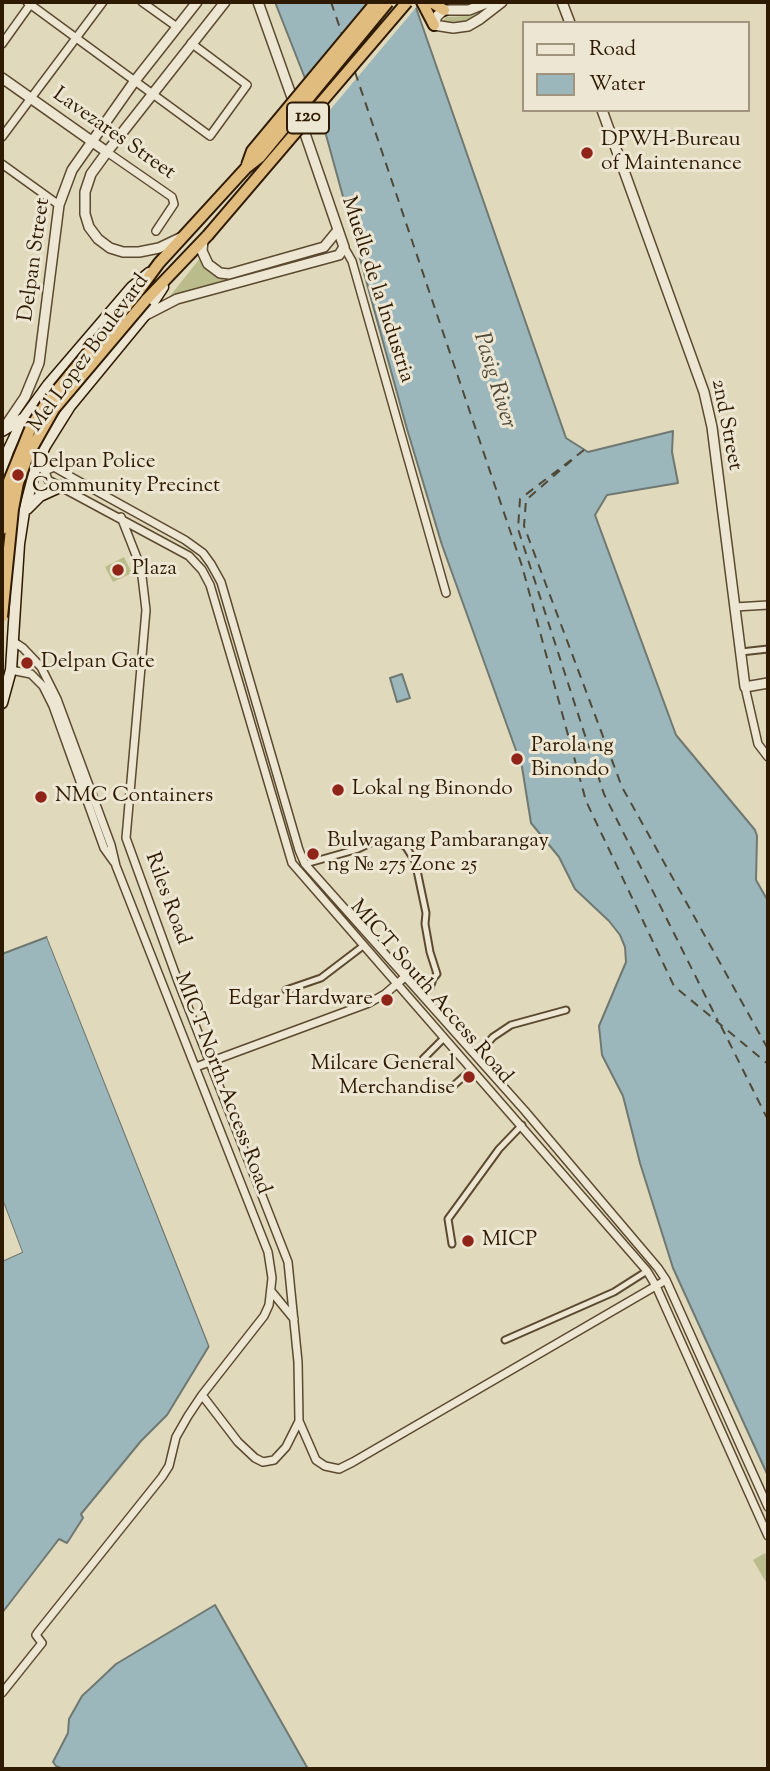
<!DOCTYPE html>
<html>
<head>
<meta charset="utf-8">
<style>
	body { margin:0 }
	#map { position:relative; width:770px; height:1771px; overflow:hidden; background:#e1d9bb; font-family:"Sorts Mill Goudy",serif }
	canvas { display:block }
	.frame { position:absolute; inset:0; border:4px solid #2e1a00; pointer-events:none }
	.legend { position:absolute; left:522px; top:21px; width:228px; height:91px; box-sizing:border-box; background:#ece6d3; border:2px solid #a0947f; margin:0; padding:9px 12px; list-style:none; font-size:21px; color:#2e1a00 }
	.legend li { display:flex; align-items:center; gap:14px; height:35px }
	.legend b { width:35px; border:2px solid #a0947f }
</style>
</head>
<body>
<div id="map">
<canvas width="770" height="1771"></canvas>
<div class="frame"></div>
<ul class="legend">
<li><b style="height:9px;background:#ece6d3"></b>Road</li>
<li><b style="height:19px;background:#9bb7bc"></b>Water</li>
</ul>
</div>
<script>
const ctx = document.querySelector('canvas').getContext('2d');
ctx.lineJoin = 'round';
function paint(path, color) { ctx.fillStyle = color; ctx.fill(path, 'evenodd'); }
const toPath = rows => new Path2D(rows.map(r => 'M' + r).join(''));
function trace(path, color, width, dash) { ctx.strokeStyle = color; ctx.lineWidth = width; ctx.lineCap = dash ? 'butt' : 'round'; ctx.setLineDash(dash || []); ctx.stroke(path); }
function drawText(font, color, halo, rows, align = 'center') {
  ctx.font = font + ' "Sorts Mill Goudy",serif'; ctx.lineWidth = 6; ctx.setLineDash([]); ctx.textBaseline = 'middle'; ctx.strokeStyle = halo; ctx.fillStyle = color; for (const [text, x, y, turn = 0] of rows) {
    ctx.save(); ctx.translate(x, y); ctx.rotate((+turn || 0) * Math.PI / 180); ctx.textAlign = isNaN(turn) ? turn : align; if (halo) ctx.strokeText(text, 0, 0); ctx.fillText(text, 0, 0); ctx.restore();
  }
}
const green = toPath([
	[490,2,495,2,466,23,455,25,442,22,446,17,469,16],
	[201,257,205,267,212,274,223,279,223,283,170,296],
	[124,557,132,573,113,582,105,567],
	[765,1553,768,1559,767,1584,753,1560]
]);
const water = toPath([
	[275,2,414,2,566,438,588,452,673,431,672,452,678,483,607,495,595,515,676,735,755,830,757,836,756,880,768,901,768,1476,673,1268,640,1163,623,1096,602,1055,599,1026,626,962,625,947,620,935,609,921,575,889,559,857,531,823,522,767,442,545,407,429,323,124,275,2],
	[402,674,410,698,397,702,390,678,402,674],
	[47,937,209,1346,167,1415,141,1441,81,1514,83,1518,67,1543,59,1539,2,1613,2,1261,22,1252,2,1199,2,954,47,937],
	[215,1605,308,1769,63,1769,56,1766,53,1762,68,1733,69,1719,82,1696,96,1683,116,1664,215,1605]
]);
const pier = toPath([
	[371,2,418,2,419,4,319,123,303,83],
	[50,934,139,1155,212,1345,211,1350,47,937],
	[2,1199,22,1252,2,1261,2,1257,18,1251,2,1208]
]);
const ferry = toPath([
	[331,2,342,34],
	[355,72,522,566,586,801,674,986,768,1064],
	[584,450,520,499,518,529,604,794,718,1021],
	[572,460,526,500,524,526,622,787,768,1049],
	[721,1026,768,1120]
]);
const pedestrian = toPath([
	[741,652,768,649],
	[305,864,358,849,375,841,396,840,406,847,415,861,426,913,425,924,430,952,437,974,433,979,430,988,423,995],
	[286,990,321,978,363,946],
	[476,1056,493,1037,511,1025,566,1010],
	[423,1059,444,1038],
	[452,1087,471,1070],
	[452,1244,448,1219,499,1149,522,1125],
	[505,1340,614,1292,647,1271]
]);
const minor = toPath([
	[27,2,210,136,247,85,191,43],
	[142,2,177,27],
	[2,44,32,2],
	[2,137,103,2],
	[107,152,172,197,174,204,156,231],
	[2,164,59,205],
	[344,247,352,261,446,593],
	[36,466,45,471,48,480,189,556,202,570,210,585,292,863,647,1271,656,1286,768,1536],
	[45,471,54,467,73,478,185,540,203,553,211,564,221,582,299,850,305,864,525,1111,658,1268,666,1280,768,1507],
	[121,517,141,568,146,610,126,838,179,984,288,1262,298,1362,299,1421,316,1460,325,1466,339,1469,353,1462,666,1280],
	[735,607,768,605],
	[11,670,31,674,43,686,53,706,104,848,114,862],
	[745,687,758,744,768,757],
	[196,1067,369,1003,385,994,406,976],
	[271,1291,294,1319],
	[202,1395,238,1442,255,1458,263,1462,274,1460,286,1447,299,1421],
	[2,1693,42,1643,36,1635,38,1632,162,1477,169,1466,176,1437,188,1416,202,1395,264,1316,269,1305,272,1278,268,1252,116,866,111,845,57,699,41,667,23,648,14,642]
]);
const tertiary = toPath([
	[258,2,295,106],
	[489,2,469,10,444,10,437,16,434,25,453,28,468,26,480,19,502,2],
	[562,2,570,23],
	[2,78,107,152],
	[602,110,704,392,712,427,745,687,768,683],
	[301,122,344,247],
	[180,238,159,248,139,252,123,252,110,248,98,239,89,227,85,214,85,192,91,174,107,152,225,2],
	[203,240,202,251,208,264,220,273,229,274,324,247,338,230],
	[144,316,177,299,339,255,344,247],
	[2,431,25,397,39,363,59,205,72,170,134,82,197,2]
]);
const secondary = toPath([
	[2,431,24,418],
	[2,473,8,451,24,418,48,385,132,287,149,273],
	[27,509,40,496,62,486],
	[2,703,11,670,19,544,24,512,36,466,45,446,70,406,144,316,163,287]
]);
const trunk = toPath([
	[422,2,434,25],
	[431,2,444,10],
	[137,293,159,263,246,168],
	[146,300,208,235]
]);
const trunkBridge = toPath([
	[247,165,252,151,376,2],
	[246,168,260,157,388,2],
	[208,235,407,2],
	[2,529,9,481,31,427,45,405,137,293],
	[2,617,13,509,18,483,28,455,54,409,146,300]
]);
const markers = [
	[587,153,7,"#8f2418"],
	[18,475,7,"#8f2418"],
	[118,570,7,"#8f2418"],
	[27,663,7,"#8f2418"],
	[517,759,7,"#8f2418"],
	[338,790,7,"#8f2418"],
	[41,797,7,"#8f2418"],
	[313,854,7,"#8f2418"],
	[387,1000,7,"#8f2418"],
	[469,1077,7,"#8f2418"],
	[468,1241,7,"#8f2418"]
];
const shields = [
	[308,118,42]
];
const shieldNames = [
	["120",308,118]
];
const streetNames = [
	["Lavezares Street",113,135,35],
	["Delpan Street",36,260,-82],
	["Muelle de la Industria",376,290,72],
	["Mel Lopez Boulevard",90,354,-54],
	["2nd Street",725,425,79],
	["Riles Road",166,899,70],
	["MICT South Access Road",430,993,49],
	["MICT North Access Road",221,1084,69]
];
const poiNames = [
	["DPWH-Bureau",601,141],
	["of Maintenance",601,165],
	["Delpan Police",32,463],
	["Community Precinct",32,487],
	["Plaza",132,570],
	["Delpan Gate",41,663],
	["Parola ng",531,747],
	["Binondo",531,771],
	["Lokal ng Binondo",352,790],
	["NMC Containers",55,797],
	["Bulwagang Pambarangay",327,842],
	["ng № 275 Zone 25",327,866],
	["Edgar Hardware",373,1000,"right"],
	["Milcare General",455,1065,"right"],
	["Merchandise",455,1089,"right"],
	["MICP",482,1241]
];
const waterNames = [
	["Pasig River",493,381,73]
];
paint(green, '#babd8b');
paint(water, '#9bb7bc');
trace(water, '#6f7871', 2);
paint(pier, '#e1d9bb');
trace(ferry, '#4f4938', 2, [9, 7]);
trace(pedestrian, '#5b4a2f', 9);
trace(minor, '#5b4a2f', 10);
trace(tertiary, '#5b4a2f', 12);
trace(secondary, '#2e1a00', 13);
trace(trunk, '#2e1a00', 14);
trace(pedestrian, '#ece6d3', 5);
trace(minor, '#ece6d3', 7);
trace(tertiary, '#ece6d3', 9);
trace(secondary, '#ece6d3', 10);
trace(trunk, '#e0bc7e', 10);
trace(trunkBridge, '#2e1a00', 14, []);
trace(trunkBridge, '#e0bc7e', 10);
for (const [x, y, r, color] of markers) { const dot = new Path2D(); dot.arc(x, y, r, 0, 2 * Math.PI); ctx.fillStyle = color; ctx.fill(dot); trace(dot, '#ece6d3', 2.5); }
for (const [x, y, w] of shields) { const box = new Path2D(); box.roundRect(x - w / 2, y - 15.5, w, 31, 5); ctx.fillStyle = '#ece6d3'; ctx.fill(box); trace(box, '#2e1a00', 2); }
drawText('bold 19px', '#2e1a00', null, shieldNames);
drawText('21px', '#2e1a00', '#ece6d3', streetNames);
drawText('21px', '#2e1a00', '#ece6d3', poiNames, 'left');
drawText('italic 23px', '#4f4938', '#ece6d3', waterNames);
</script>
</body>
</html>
